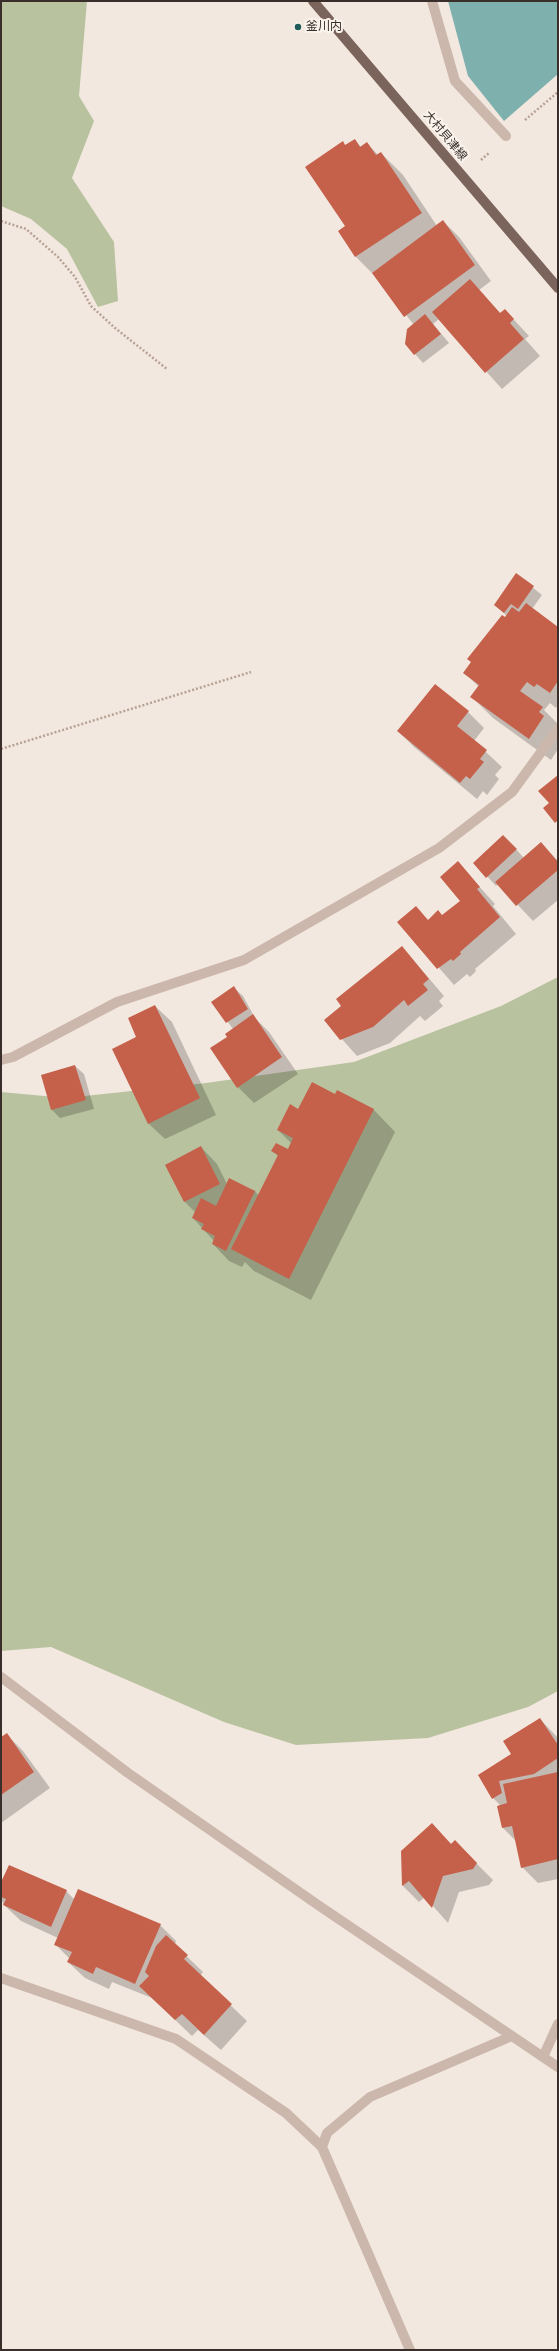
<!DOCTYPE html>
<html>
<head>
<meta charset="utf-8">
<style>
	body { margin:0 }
	#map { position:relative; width:559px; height:2351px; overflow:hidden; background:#f3e8df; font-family:"Space Grotesk",sans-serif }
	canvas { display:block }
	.frame { position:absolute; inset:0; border:2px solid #392e2a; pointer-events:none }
</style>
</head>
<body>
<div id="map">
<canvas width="559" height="2351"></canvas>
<div class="frame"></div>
</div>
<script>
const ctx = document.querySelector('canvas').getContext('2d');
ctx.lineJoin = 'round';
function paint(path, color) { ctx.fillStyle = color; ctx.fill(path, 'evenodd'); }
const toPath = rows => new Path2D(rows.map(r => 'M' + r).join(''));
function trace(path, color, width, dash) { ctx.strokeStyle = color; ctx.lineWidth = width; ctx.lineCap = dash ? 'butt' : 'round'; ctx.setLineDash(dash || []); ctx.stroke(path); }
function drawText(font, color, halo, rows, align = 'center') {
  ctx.font = font + ' "Space Grotesk","Noto Sans JP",sans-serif'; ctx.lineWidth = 4; ctx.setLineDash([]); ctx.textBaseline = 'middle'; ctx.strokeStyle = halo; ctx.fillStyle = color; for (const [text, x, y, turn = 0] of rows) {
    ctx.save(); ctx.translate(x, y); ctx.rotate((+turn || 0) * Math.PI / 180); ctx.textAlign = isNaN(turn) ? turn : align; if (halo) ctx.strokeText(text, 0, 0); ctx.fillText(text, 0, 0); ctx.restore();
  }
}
const green = toPath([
	[1,1,87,1,79,96,94,121,72,178,114,242,118,301,98,307,67,249,31,219,1,206],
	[558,977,558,1691,528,1707,428,1738,296,1745,224,1722,51,1647,1,1651,1,1092,66,1098,206,1083,354,1062,501,1006]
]);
const water = toPath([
	[448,1,558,1,558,74,504,121,468,76]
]);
const shadow = toPath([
	[355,140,361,147,367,143,378,155,381,153,403,175,437,226,443,221,459,237,491,281,479,290,501,314,505,310,529,336,525,339,540,356,502,389,439,319,433,324,449,343,423,363,415,354,414,325,377,278,355,256,346,227,343,143,346,146],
	[516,574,542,595,532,609,558,628,558,705,556,708,550,703,544,710,558,724,558,749,551,760,493,718,472,697,479,687,465,673,507,616,495,605],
	[468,712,484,728,474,741,502,767,495,775,499,779,487,795,483,791,477,799,414,747,398,731],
	[541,843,558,861,558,900,533,921,498,884,496,886,475,863,512,845,524,858],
	[458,863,495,904,493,906,516,934,475,969,476,971,470,977,467,974,454,985,399,922,428,920,443,916,461,901],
	[402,947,444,996,439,1001,443,1006,425,1021,420,1016,390,1043,357,1056,325,1020,343,1006],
	[234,988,243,996,255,1018,269,1032,298,1074,254,1103,238,1087,212,1048,229,1037,233,1029,213,1002],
	[155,1006,172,1022,216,1115,165,1139,148,1123,138,1038],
	[75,1066,84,1074,94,1109,60,1118,52,1110,42,1076],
	[338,1092,374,1110,395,1132,311,1300,254,1271,245,1262,242,1267,229,1261,213,1244,214,1241,193,1218,195,1212,185,1202,166,1165,201,1147,217,1164,227,1184,255,1191,259,1196,279,1157,273,1151,288,1150,291,1143,278,1130,298,1110,336,1096],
	[540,1719,558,1738,558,1879,538,1883,522,1867,516,1841,503,1828,501,1806,493,1798,479,1776,513,1754],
	[7,1735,23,1751,50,1788,1,1823,1,1739],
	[432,1825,452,1845,471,1858,493,1880,489,1885,459,1892,448,1923,425,1897,419,1902,403,1886,402,1851],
	[1,1884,66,1891,75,1900,160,1925,176,1941,175,1945,203,1972,200,1976,247,2021,221,2050,198,2030,192,2036,152,1998,112,1982,109,1989,85,1978,68,1962,70,1959,55,1944,58,1938,21,1921,4,1905,1,1899]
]);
const building = toPath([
	[355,139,360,147,367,142,376,155,381,152,422,213,355,257,338,231,345,226,305,167,343,141,345,145],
	[443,220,475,265,404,317,372,273],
	[470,279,500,313,505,309,514,319,510,323,524,339,485,373,432,312],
	[425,314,441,334,414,355,405,344,407,329],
	[516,573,534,586,518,609,511,604,504,613,494,605],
	[526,603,558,627,558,681,550,693,537,684,534,687,527,682,520,691,543,707,539,712,544,716,529,739,470,697,479,685,463,673,471,662,467,659,502,615,505,617,512,607,519,612],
	[435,684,469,711,457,726,487,750,480,759,484,762,470,779,466,776,460,783,397,731],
	[558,775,558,820,555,823,543,808,549,803,538,791],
	[503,835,517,849,486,878,473,863],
	[541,842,558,862,558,870,516,906,495,882],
	[458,861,480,887,477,889,500,917,460,952,461,954,453,961,451,959,437,969,397,922,416,906,428,920,438,910,442,915,460,901,440,877],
	[402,946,429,979,423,984,428,990,408,1006,404,1000,373,1027,340,1040,324,1020,341,1006,336,999],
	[234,986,248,1009,226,1023,211,1002],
	[155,1005,200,1098,148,1124,112,1049,136,1037,128,1018],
	[253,1014,282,1057,237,1088,210,1048,227,1037,225,1034],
	[75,1065,86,1100,51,1110,41,1075],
	[312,1082,335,1094,337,1090,374,1109,289,1279,231,1249,278,1155,271,1151,276,1143,288,1149,293,1138,277,1130,290,1104,298,1109],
	[201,1146,220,1184,184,1202,165,1165],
	[229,1178,255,1191,226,1251,212,1244,215,1236,201,1229,204,1224,192,1218,201,1198,216,1206],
	[540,1718,558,1745,558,1758,534,1774,499,1781,502,1793,492,1799,478,1775,511,1754,503,1741],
	[7,1733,34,1772,1,1795,1,1737],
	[558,1772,558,1859,521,1868,512,1826,502,1828,497,1806,507,1803,503,1784],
	[432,1823,451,1844,455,1840,477,1863,473,1869,443,1876,432,1908,409,1881,402,1886,401,1851],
	[9,1865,67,1890,51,1927,3,1905,6,1899,1,1897,1,1882],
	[78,1889,161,1924,135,1984,96,1967,93,1974,67,1962,72,1952,54,1945],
	[166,1935,188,1955,184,1959,232,2004,204,2035,182,2014,175,2020,139,1986,149,1976,145,1972,156,1946]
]);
const path = toPath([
	[525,120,558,92],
	[481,160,489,153],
	[1,221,26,229,58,257,75,277,91,306,115,328,167,369],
	[1,749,251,672]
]);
const lane = toPath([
	[432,1,455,81,506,136],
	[1,1978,176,2039,286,2113,322,2147]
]);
const street = toPath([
	[1,1060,13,1057,117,1002,244,960,439,848,512,792,558,729],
	[1,1677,128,1773,318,1905,558,2067],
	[543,2057,558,2024],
	[410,2350,322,2147,327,2133,370,2097,512,2036]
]);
const primary = toPath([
	[313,1,558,288]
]);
const markers = [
	[298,27,4,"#205b5a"]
];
const poiNames = [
	["釜川内",306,27]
];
const streetNames = [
	["大村貝津線",445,136,50]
];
paint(green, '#b9c29f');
paint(water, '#7eb0ae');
paint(shadow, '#0003');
paint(building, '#c5604b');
trace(path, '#b7a195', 2.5, [2, 2]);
trace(lane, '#cbb7ab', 10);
trace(street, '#cbb7ab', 10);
trace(primary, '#7b645b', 10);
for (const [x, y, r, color] of markers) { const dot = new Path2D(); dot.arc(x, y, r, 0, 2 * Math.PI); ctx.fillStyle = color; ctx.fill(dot); trace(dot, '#faf3ec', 1.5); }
drawText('12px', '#392e2a', '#faf3ec', poiNames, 'left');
drawText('12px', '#392e2a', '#faf3ec', streetNames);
</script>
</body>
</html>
